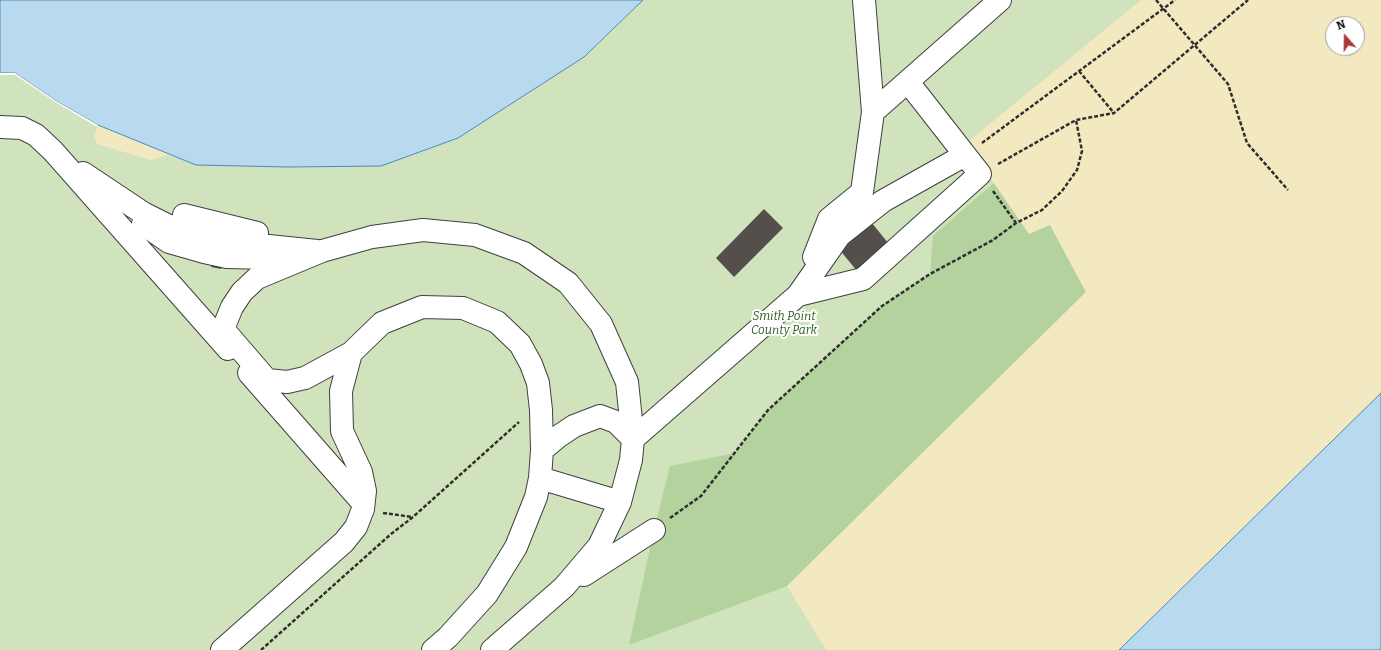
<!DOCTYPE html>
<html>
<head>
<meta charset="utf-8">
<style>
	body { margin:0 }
	#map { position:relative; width:1381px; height:650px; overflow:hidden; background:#fdfbef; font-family:Bitter,serif }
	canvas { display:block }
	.north { position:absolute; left:1325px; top:16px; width:40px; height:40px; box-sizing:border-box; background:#fff; border:1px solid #9e9e9e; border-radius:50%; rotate:340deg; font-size:11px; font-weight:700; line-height:16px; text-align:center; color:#0d0d0d }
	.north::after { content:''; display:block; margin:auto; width:14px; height:18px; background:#ac3639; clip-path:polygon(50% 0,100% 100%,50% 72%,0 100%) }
</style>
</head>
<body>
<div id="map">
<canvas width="1381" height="650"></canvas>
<div class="north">N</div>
</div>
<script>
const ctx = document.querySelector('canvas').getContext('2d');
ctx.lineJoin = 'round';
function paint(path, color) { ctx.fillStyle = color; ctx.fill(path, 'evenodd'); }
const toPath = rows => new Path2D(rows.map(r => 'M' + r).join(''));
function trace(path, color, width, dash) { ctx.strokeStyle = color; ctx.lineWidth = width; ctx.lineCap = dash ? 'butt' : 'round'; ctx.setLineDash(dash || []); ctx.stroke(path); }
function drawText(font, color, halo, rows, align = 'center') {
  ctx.font = font + ' Bitter,serif'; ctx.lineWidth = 4; ctx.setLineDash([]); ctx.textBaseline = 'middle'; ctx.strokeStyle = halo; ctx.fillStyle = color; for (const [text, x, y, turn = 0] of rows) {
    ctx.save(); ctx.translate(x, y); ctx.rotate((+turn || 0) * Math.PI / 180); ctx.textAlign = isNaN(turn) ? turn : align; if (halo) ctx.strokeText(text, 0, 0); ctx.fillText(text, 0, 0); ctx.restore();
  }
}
const green = toPath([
	[643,0,1381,0,1381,393,1119,650,0,650,0,73,15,73,56,101,98,125,196,165,584,57],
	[1333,24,1357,24,1357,48,1333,48]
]);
const forest = toPath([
	[1076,120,1042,209,1086,292,787,586,629,645,654,530,670,466,735,453,768,410,882,306,930,274,933,236,989,187]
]);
const sand = toPath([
	[1141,0,1381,0,1381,393,1119,650,826,650,787,586,1086,292,1050,225,1029,234,989,176,969,141],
	[1333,24,1357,24,1357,48,1333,48],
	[98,125,171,154,151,160,97,144,94,136]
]);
const water = toPath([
	[0,0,643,0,584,57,458,138,381,166,288,167,196,165,98,125,56,101,15,73,0,73,0,0],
	[1381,393,1381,650,1119,650,1381,393]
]);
const pier = toPath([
	[0,73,15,73,56,101,98,125,97,127,55,102,15,75,0,75]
]);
const building = toPath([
	[764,209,783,228,734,277,716,258],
	[871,222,889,244,857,271,839,249],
	[213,261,223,264,221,269,211,267]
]);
const path = toPath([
	[1156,0,1228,84,1247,143,1288,190],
	[1079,71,1114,113],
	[982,143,1175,0],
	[998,164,1076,120,1114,113,1248,0],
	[993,191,1016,223],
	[383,513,413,517],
	[670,518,701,496,768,410,882,306,930,274,993,240,1016,223,1042,210,1062,191,1077,170,1082,151,1076,120],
	[261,650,391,534,413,517,519,422]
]);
const minor = toPath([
	[873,112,1000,0],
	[0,127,22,128,36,135,53,151,228,349],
	[83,173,143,213,167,225,221,241,317,251],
	[184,215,257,233],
	[143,224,169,242,204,252,227,257,267,258],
	[814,257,829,219,862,192,873,112,864,0],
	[798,295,863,279,980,174,908,82],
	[351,353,305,378,287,382,267,380,223,329,232,307,242,292,257,278,322,251,372,237,423,230,475,235,524,253,568,283,601,324,618,362,627,382,633,439,631,460,620,502,599,546,564,587,492,650],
	[249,373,363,503],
	[633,439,798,295,840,235,883,201,965,155],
	[542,450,559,436,574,426,600,416,616,422,633,439],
	[540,478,620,502],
	[584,575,654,530],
	[222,650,344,542,356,527,363,509,365,491,361,472,342,431,341,391,351,353,382,323,422,307,463,308,497,322,520,344,531,364,538,383,541,410,542,450,540,478,536,497,516,547,487,594,448,637,433,650]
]);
const parkNames = [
	["Smith Point",784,317],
	["County Park",784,331]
];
paint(green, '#d0e3bc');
paint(forest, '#b4d29e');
paint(sand, '#f3e9c1');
paint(water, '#b9d9ee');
trace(water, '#498cbd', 1);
paint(pier, '#fdfbef');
paint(building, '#544f4b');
trace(minor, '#404040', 24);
trace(path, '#2f2f2f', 2.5, [4, 2]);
trace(minor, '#fff', 22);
drawText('italic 12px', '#2f5d25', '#fff', parkNames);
</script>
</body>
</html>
